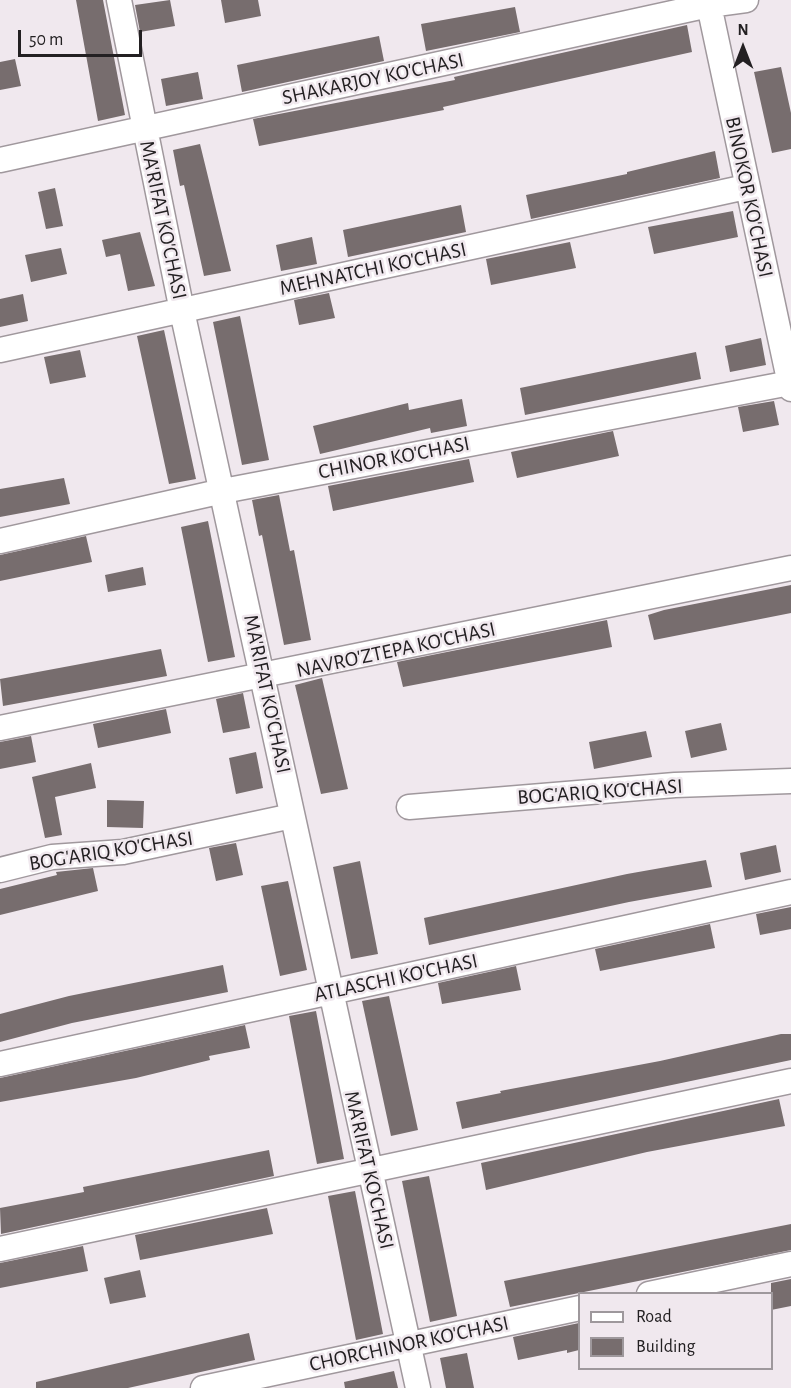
<!DOCTYPE html>
<html>
<head>
<meta charset="utf-8">
<style>
	body { margin:0 }
	#map { position:relative; width:791px; height:1388px; overflow:hidden; background:#f0e8ee; font-family:"Alegreya Sans",sans-serif }
	canvas { display:block }
	.legend { position:absolute; left:578px; top:1292px; width:195px; height:78px; box-sizing:border-box; background:#f0e8ee; border:2px solid #9e989c; margin:0; padding:8px 10px; list-style:none; font-size:18px; color:#232022 }
	.legend li { display:flex; align-items:center; gap:12px; height:30px }
	.legend b { width:30px; border:2px solid #9e989c }
	.north { position:absolute; left:713px; top:18px; width:60px; height:60px; -webkit-text-stroke:4px #f0e8ee; paint-order:stroke; rotate:0deg; font-size:16px; font-weight:700; line-height:24px; text-align:center; color:#232022 }
	.north::after { content:''; display:block; margin:auto; width:21px; height:27px; background:#232022; clip-path:polygon(50% 0,100% 100%,50% 72%,0 100%) }
	.scale { position:absolute; left:18px; top:30px; width:124px; height:27px; box-sizing:border-box; border:3px solid #232022; border-top:0; padding-left:8px; font-size:18px; line-height:21px; white-space:nowrap; color:#232022; -webkit-text-stroke:4px #f0e8ee; paint-order:stroke }
</style>
</head>
<body>
<div id="map">
<canvas width="791" height="1388"></canvas>
<ul class="legend">
<li><b style="height:8px;background:#fff"></b>Road</li>
<li><b style="height:16px;background:#776d6e"></b>Building</li>
</ul>
<div class="north">N</div>
<div class="scale">50 m</div>
</div>
<script>
const ctx = document.querySelector('canvas').getContext('2d');
ctx.lineJoin = 'round';
function paint(path, color) { ctx.fillStyle = color; ctx.fill(path, 'evenodd'); }
const toPath = rows => new Path2D(rows.map(r => 'M' + r).join(''));
function trace(path, color, width, dash) { ctx.strokeStyle = color; ctx.lineWidth = width; ctx.lineCap = dash ? 'butt' : 'round'; ctx.setLineDash(dash || []); ctx.stroke(path); }
function drawText(font, color, halo, rows, align = 'center') {
  ctx.font = font + ' "Alegreya Sans",sans-serif'; ctx.lineWidth = 5; ctx.setLineDash([]); ctx.textBaseline = 'middle'; ctx.strokeStyle = halo; ctx.fillStyle = color; for (const [text, x, y, turn = 0] of rows) {
    ctx.save(); ctx.translate(x, y); ctx.rotate((+turn || 0) * Math.PI / 180); ctx.textAlign = isNaN(turn) ? turn : align; if (halo) ctx.strokeText(text, 0, 0); ctx.fillText(text, 0, 0); ctx.restore();
  }
}
const building = toPath([
	[76,0,103,0,125,115,98,121],
	[170,0,175,26,140,32,135,5],
	[221,0,258,0,261,16,225,23],
	[515,7,520,32,426,51,421,24],
	[687,25,692,52,443,107,444,110,259,146,253,119,455,80,454,77],
	[379,36,384,61,242,92,237,65],
	[15,59,21,86,0,90,0,62],
	[781,67,791,113,791,149,772,153,754,72],
	[198,72,203,99,166,106,161,79],
	[200,144,231,271,204,276,184,185,180,186,173,150],
	[715,151,720,178,531,219,526,195,627,174,627,172],
	[55,188,63,226,46,229,38,192],
	[461,205,466,232,348,257,343,230],
	[733,211,738,237,654,254,648,227],
	[140,232,155,286,128,291,120,254,106,257,102,240],
	[312,237,317,264,281,271,276,245],
	[570,242,576,268,491,285,486,259],
	[61,248,67,274,31,282,25,255],
	[329,293,335,318,299,325,294,300],
	[23,294,28,321,0,327,0,299],
	[240,316,269,460,242,465,213,322],
	[164,330,196,479,169,484,137,336],
	[761,338,766,365,730,372,725,346],
	[80,350,86,377,50,384,44,357],
	[696,352,701,379,525,415,520,388],
	[462,399,467,426,431,433,430,428,320,454,313,426,408,403,409,410],
	[774,401,779,425,743,432,738,407],
	[613,431,619,456,517,478,511,452],
	[469,459,474,482,333,511,328,486],
	[64,478,70,504,0,517,0,489],
	[279,495,290,551,294,550,311,640,284,645,262,535,259,536,252,500],
	[208,521,235,657,208,662,181,527],
	[86,536,92,562,0,581,0,555],
	[143,567,146,585,108,592,105,575],
	[791,585,791,613,654,640,648,615,664,610],
	[607,620,612,647,403,687,397,662],
	[161,649,167,676,3,706,0,679],
	[322,678,348,789,321,794,295,685],
	[243,693,250,728,223,733,216,699],
	[166,709,171,733,98,748,93,724],
	[721,723,727,750,691,758,685,731],
	[646,731,652,757,594,769,589,742],
	[31,736,36,762,0,769,0,742],
	[256,752,263,788,236,794,229,758],
	[91,763,96,788,55,797,62,835,45,838,32,777],
	[107,800,144,801,143,828,107,827],
	[236,843,243,875,216,881,209,848],
	[776,845,781,872,745,880,740,853],
	[706,860,712,887,629,902,429,945,424,918,627,874],
	[360,861,378,954,351,959,333,867],
	[93,868,98,891,0,915,0,889,57,875,56,872],
	[288,881,307,970,280,976,261,886],
	[791,907,791,929,760,935,756,914],
	[710,924,715,948,600,971,595,949],
	[223,965,228,992,72,1023,0,1042,0,1014,69,996],
	[516,966,521,990,442,1004,438,983],
	[389,996,418,1130,391,1136,362,1001],
	[316,1011,344,1159,317,1164,289,1016],
	[245,1025,250,1048,209,1056,210,1060,136,1078,0,1102,0,1078],
	[781,1034,791,1034,791,1060,462,1129,456,1102,501,1093,500,1091,660,1061],
	[779,1099,785,1126,647,1152,486,1190,481,1163],
	[269,1150,274,1176,1,1234,0,1208,84,1192,83,1187],
	[429,1176,457,1316,430,1322,402,1181],
	[355,1191,383,1334,356,1340,328,1196],
	[267,1208,273,1234,140,1260,135,1235],
	[791,1224,791,1250,510,1307,504,1281],
	[83,1246,88,1271,0,1288,0,1263],
	[140,1270,146,1297,110,1304,104,1278],
	[791,1279,791,1306,771,1310,771,1283],
	[579,1323,579,1350,567,1353,567,1350,518,1360,513,1337],
	[249,1333,255,1360,128,1388,36,1388,36,1382],
	[467,1353,474,1388,446,1388,440,1358],
	[394,1371,398,1388,345,1388,344,1382]
]);
const minor = toPath([
	[119,0,182,311,418,1388],
	[709,5,791,389],
	[0,160,709,5,746,0],
	[0,350,746,187],
	[0,541,223,491,790,383],
	[0,728,791,568],
	[409,807,675,785,791,781],
	[0,870,52,857,123,852,292,816],
	[0,1064,791,892],
	[0,1249,791,1081],
	[649,1294,791,1264],
	[203,1388,580,1308]
]);
const streetNames = [
	["SHAKARJOY KO'CHASI",373,79,-12],
	["BINOKOR KO'CHASI",749,197,78],
	["MA'RIFAT KO'CHASI",163,220,78],
	["MEHNATCHI KO'CHASI",373,269,-12],
	["CHINOR KO'CHASI",394,458,-11],
	["NAVRO'ZTEPA KO'CHASI",396,650,-12],
	["MA'RIFAT KO'CHASI",267,694,78],
	["BOG'ARIQ KO'CHASI",600,792,-4],
	["BOG'ARIQ KO'CHASI",111,851,-9],
	["ATLASCHI KO'CHASI",396,978,-12],
	["MA'RIFAT KO'CHASI",369,1170,77],
	["CHORCHINOR KO'CHASI",409,1344,-12]
];
paint(building, '#776d6e');
trace(minor, '#a0989d', 27);
trace(minor, '#fff', 24);
drawText('21px', '#232022', '#f0e8ee', streetNames);
</script>
</body>
</html>
